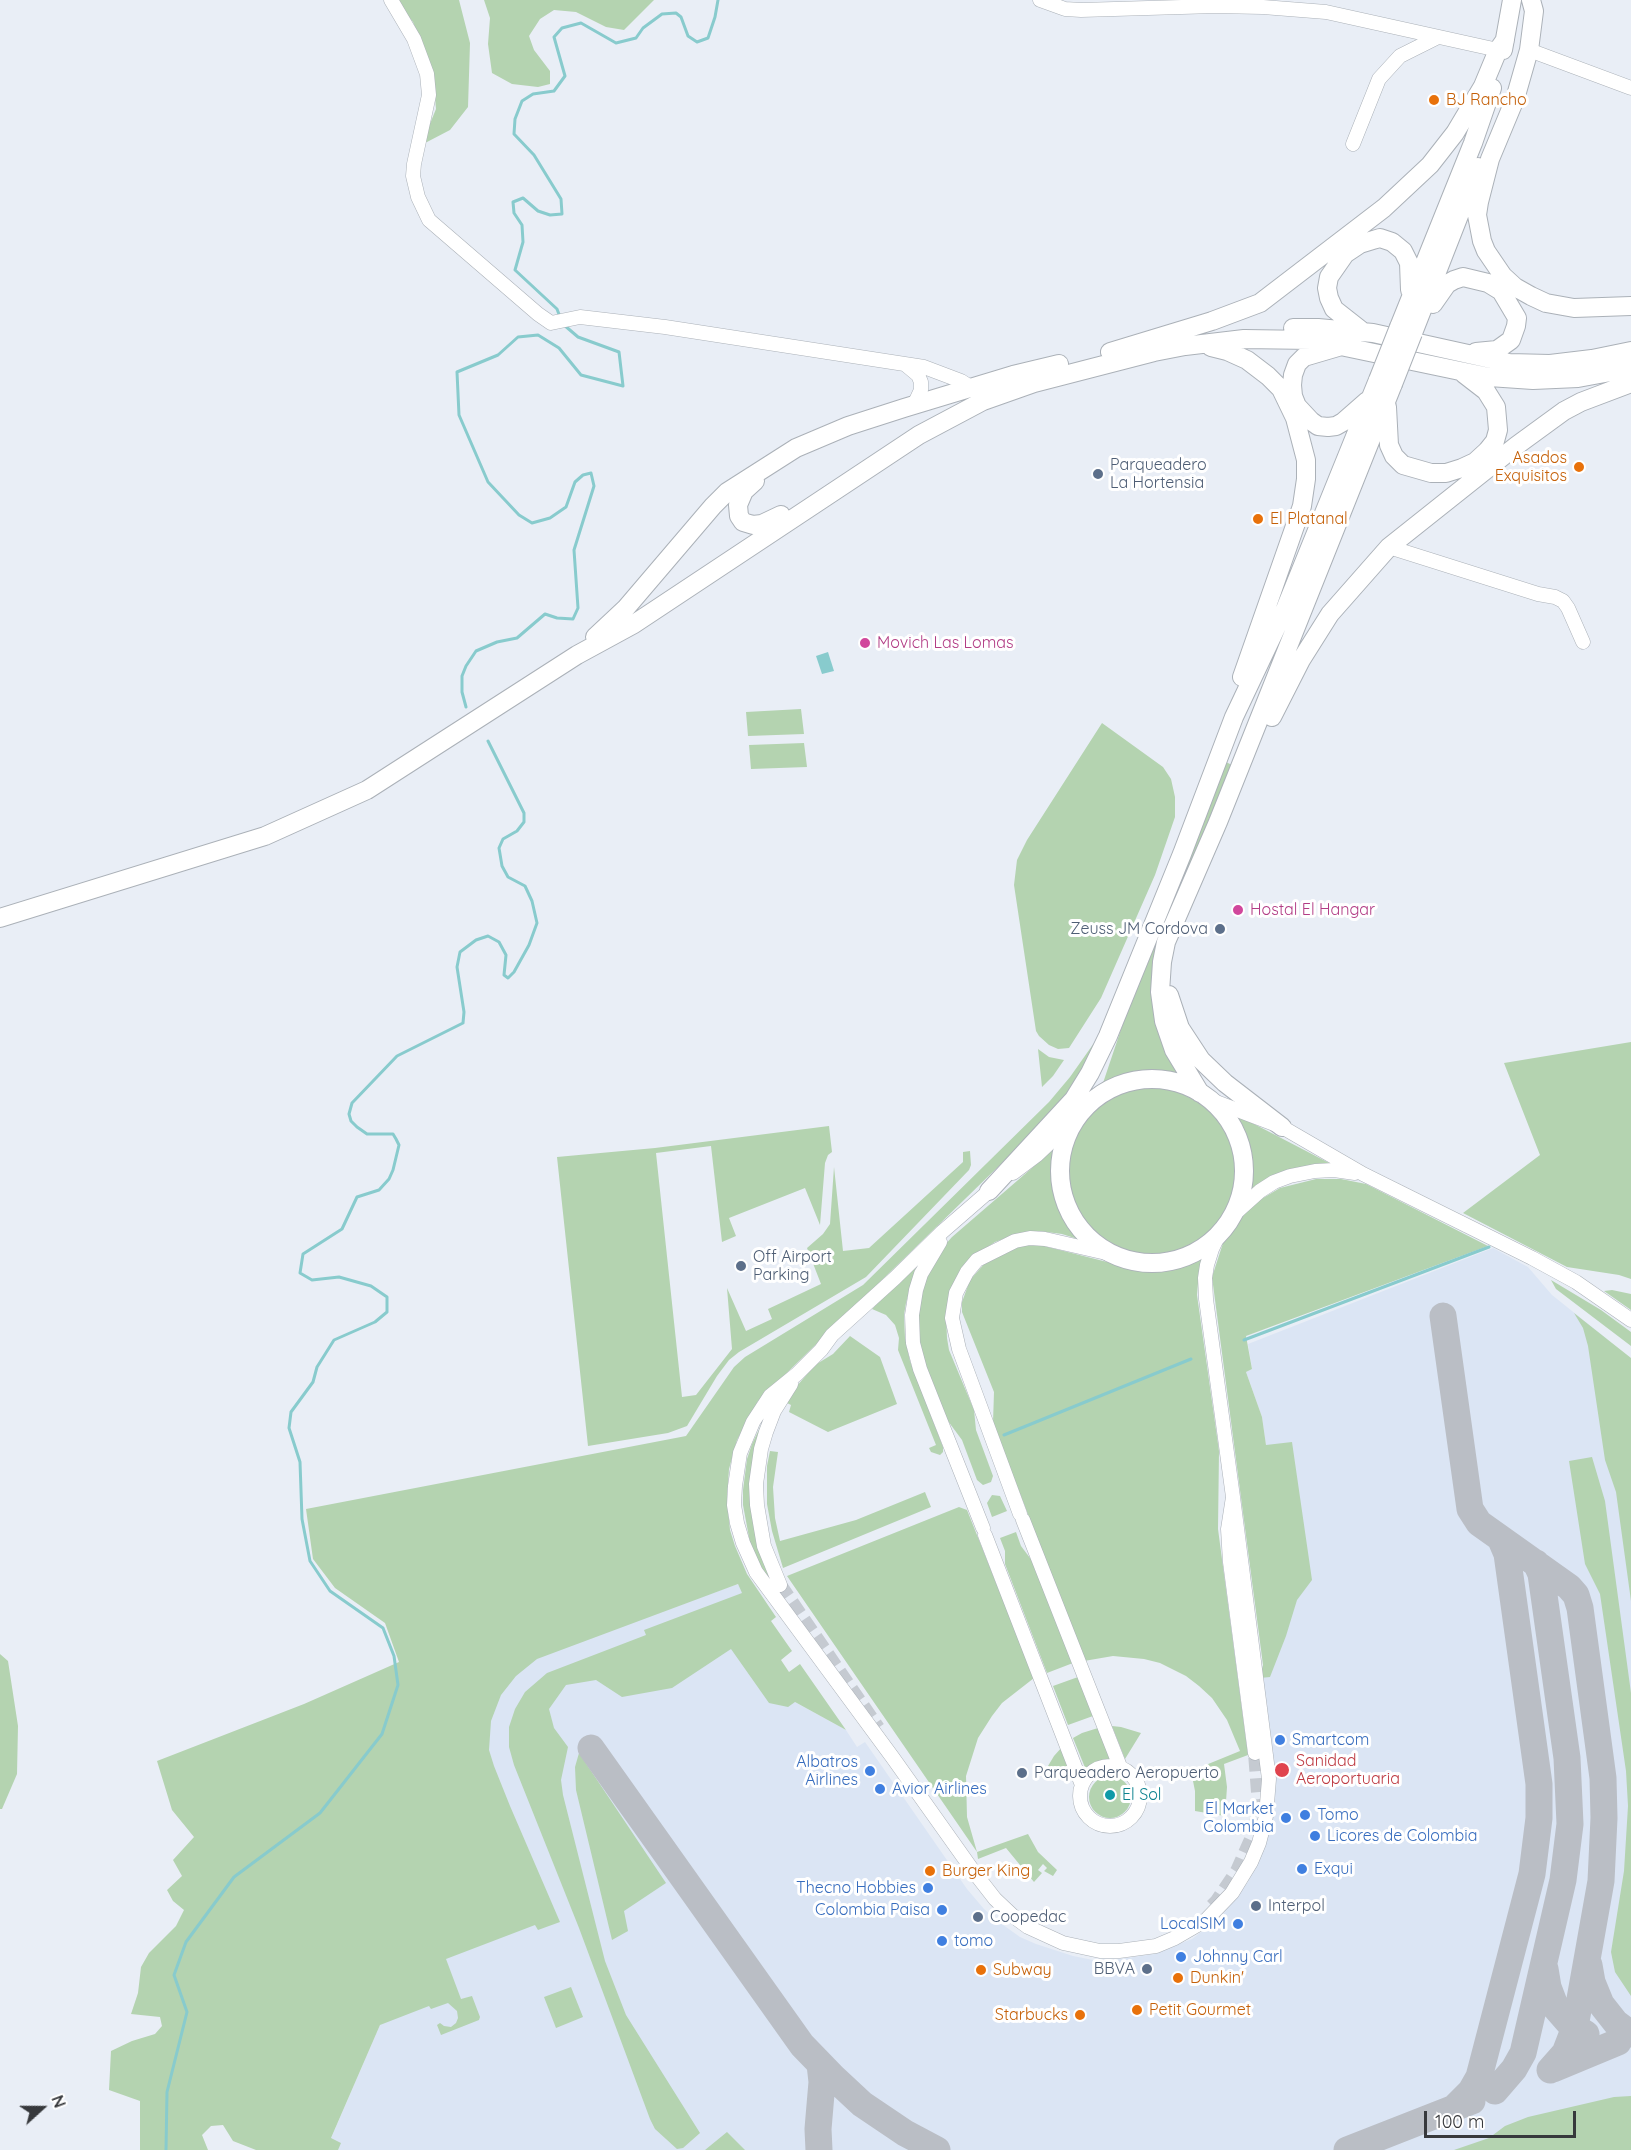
<!DOCTYPE html>
<html>
<head>
<meta charset="utf-8">
<style>
	body { margin:0 }
	#map { position:relative; width:1631px; height:2150px; overflow:hidden; background:#e9eef6; font-family:Quicksand,sans-serif }
	canvas { display:block }
	.north { position:absolute; left:12px; top:2078px; width:60px; height:60px; -webkit-text-stroke:4px #fff; paint-order:stroke; rotate:69deg; font-size:16px; font-weight:700; line-height:24px; text-align:center; color:#37393c }
	.north::after { content:''; display:block; margin:auto; width:21px; height:27px; background:#37393c; clip-path:polygon(50% 0,100% 100%,50% 72%,0 100%) }
	.scale { position:absolute; left:1424px; top:2111px; width:152px; height:27px; box-sizing:border-box; border:3px solid #37393c; border-top:0; padding-left:8px; font-size:18px; line-height:21px; white-space:nowrap; color:#37393c; -webkit-text-stroke:4px #fff; paint-order:stroke }
</style>
</head>
<body>
<div id="map">
<canvas width="1631" height="2150"></canvas>
<div class="north">N</div>
<div class="scale">100 m</div>
</div>
<script>
const ctx = document.querySelector('canvas').getContext('2d');
ctx.lineJoin = 'round';
function paint(path, color) { ctx.fillStyle = color; ctx.fill(path, 'evenodd'); }
const toPath = rows => new Path2D(rows.map(r => 'M' + r).join(''));
function trace(path, color, width, dash) { ctx.strokeStyle = color; ctx.lineWidth = width; ctx.lineCap = dash ? 'butt' : 'round'; ctx.setLineDash(dash || []); ctx.stroke(path); }
function drawText(font, color, halo, rows, align = 'center') {
  ctx.font = font + ' Quicksand,sans-serif'; ctx.lineWidth = 6; ctx.setLineDash([]); ctx.textBaseline = 'middle'; ctx.strokeStyle = halo; ctx.fillStyle = color; for (const [text, x, y, turn = 0] of rows) {
    ctx.save(); ctx.translate(x, y); ctx.rotate((+turn || 0) * Math.PI / 180); ctx.textAlign = isNaN(turn) ? turn : align; if (halo) ctx.strokeText(text, 0, 0); ctx.fillText(text, 0, 0); ctx.restore();
  }
}
const built = toPath([
	[1493,1248,1528,1267,1552,1295,1607,1339,1631,1520,1631,2150,326,2150,380,2025,508,1666,738,1584,795,1702,846,1730,857,1747,865,1742,967,1889,984,1909,999,1922,1020,1937,1036,1944,1073,1956,1093,1960,1114,1960,1154,1954,1192,1939,1210,1925,1223,1914,1248,1882,1265,1845,1260,1678,1263,1665,1266,1445,1262,1417,1246,1372,1252,1369,1248,1344]
]);
const green = toPath([
	[396,0,459,0,470,43,468,107,450,130,427,142,423,141,436,109,434,85,427,58,413,22],
	[484,0,654,0,624,30,606,27,576,12,554,10,540,19,529,36,534,50,550,71,550,84,538,87,512,84,492,73,488,44,490,18],
	[801,709,804,734,748,736,746,712],
	[1102,723,1163,767,1171,779,1175,797,1175,817,1155,875,1101,998,1069,1048,1058,1049,1049,1045,1039,1036,1036,1031,1014,885,1017,860,1027,840],
	[804,743,807,767,751,769,749,745],
	[1222,760,1232,765,1158,947,1188,1082,1166,1075,1142,1074,1121,1078,1102,1086,1150,943],
	[1631,1042,1631,1279,1619,1275,1567,1267,1463,1213,1540,1155,1504,1063],
	[1094,1043,1086,1064,1075,1084,1048,1118,758,1401,737,1440,729,1469,727,1499,730,1530,735,1546,747,1574,776,1617,771,1621,792,1651,781,1660,789,1672,800,1664,846,1730,795,1702,788,1707,769,1703,731,1649,672,1688,622,1697,596,1680,566,1685,549,1709,554,1728,568,1747,561,1780,563,1795,605,1961,626,2015,700,2133,683,2148,677,2149,655,2129,650,2119,579,1928,514,1765,509,1747,509,1727,515,1709,525,1692,547,1673,646,1635,644,1630,742,1593,738,1584,537,1659,516,1676,501,1695,491,1721,489,1750,494,1766,510,1806,560,1922,538,1930,535,1925,446,1959,461,1999,472,1996,480,2017,479,2020,441,2035,437,2025,440,2023,444,2026,451,2027,456,2023,458,2018,457,2011,448,2003,431,2009,429,2006,380,2025,331,2138,341,2143,338,2150,256,2150,233,2141,223,2125,211,2126,202,2135,208,2150,140,2150,140,2101,109,2090,111,2051,132,2041,155,2034,162,2026,160,2017,131,2014,138,1993,141,1967,149,1953,176,1926,184,1910,173,1901,167,1890,182,1876,173,1860,194,1837,172,1810,157,1761,304,1704,399,1662,385,1623,335,1588,313,1559,306,1509,686,1436,734,1367,745,1357,863,1285,1049,1102,1070,1077],
	[1038,1049,1049,1057,1064,1060,1053,1076,1042,1087],
	'1067 1172a84 84 0 1 1 168 0a84 84 0 1 1-168 0Z',
	[1231,1112,1333,1165,1311,1165,1290,1169,1269,1178,1249,1191,1251,1178,1248,1152,1241,1131],
	[829,1126,832,1152,828,1155,825,1163,820,1225,805,1188,729,1218,736,1236,722,1242,711,1146,656,1153,682,1397,696,1395,732,1349,727,1288,746,1331,772,1319,768,1309,821,1284,807,1248,823,1234,830,1224,834,1167,843,1251,869,1248,963,1162,963,1152,970,1151,971,1165,969,1170,866,1277,739,1352,729,1360,717,1376,687,1426,668,1433,588,1446,557,1157,655,1148],
	[1054,1149,1052,1169,1057,1198,1070,1226,1084,1241,1062,1234,1039,1231,1017,1234,995,1242,976,1255,946,1314,947,1338,949,1350,974,1410,976,1430,993,1476,991,1482,983,1485,977,1480,962,1440,945,1417,922,1360,917,1320,924,1281,943,1247,952,1237],
	[1316,1179,1341,1179,1366,1184,1488,1246,1246,1336,1252,1369,1246,1372,1262,1417,1266,1445,1292,1442,1312,1580,1297,1600,1286,1636,1270,1677,1260,1678,1263,1665,1212,1277,1224,1240,1248,1210,1258,1201,1280,1188],
	[1022,1245,1040,1245,1119,1265,1146,1270,1186,1263,1204,1253,1199,1271,1197,1295,1219,1451,1218,1529,1248,1755,1224,1764,1227,1787,1225,1816,1195,1811,1195,1791,1191,1771,1240,1751,1227,1720,1212,1698,1199,1686,1186,1676,1160,1663,1144,1659,1113,1656,1084,1661,993,1423,994,1392,962,1312,962,1302,970,1280,985,1263,993,1257],
	[917,1263,906,1303,904,1315,905,1338,910,1361,943,1447,943,1452,940,1455,931,1452,929,1448,936,1445,898,1350,899,1338,895,1325,886,1315,872,1309],
	[1551,1280,1601,1310,1631,1332,1631,1346,1556,1289],
	[1612,1290,1631,1294,1631,1310,1604,1291],
	[1574,1313,1631,1358,1631,1601,1616,1492,1605,1460,1588,1346,1583,1328],
	[850,1336,880,1357,897,1404,828,1432,789,1412,791,1405,787,1403,796,1387,815,1365,833,1354],
	[765,1417,751,1474,778,1591,763,1572,751,1548,743,1505,743,1490,747,1459,752,1444],
	[770,1451,778,1452,773,1487,775,1518,780,1541,856,1520,925,1492,931,1507,783,1568,772,1531,767,1504,767,1466],
	[1592,1457,1605,1501,1631,1693,1631,1996,1615,1972,1611,1952,1624,1871,1628,1806,1626,1771,1600,1594,1585,1564,1569,1461],
	[992,1495,1000,1496,1007,1511,992,1517,987,1503],
	[959,1507,967,1510,1034,1678,1002,1703,992,1716,978,1738,966,1776,967,1817,977,1852,1028,1834,1038,1852,1057,1870,1053,1876,1044,1871,1047,1868,1043,1864,1038,1870,1042,1873,1034,1882,1006,1848,978,1859,977,1852,787,1576],
	[1016,1532,1021,1546,1033,1562,1073,1663,1047,1673,1005,1564,1005,1551,1000,1538],
	[0,1654,8,1661,18,1726,17,1774,2,1809,0,1809],
	[1078,1677,1093,1716,1068,1725,1053,1686],
	[1112,1726,1121,1727,1141,1733,1125,1759],
	[1098,1728,1111,1761,1098,1764,1086,1770,1073,1738,1082,1733],
	[1062,1747,1075,1779,1045,1771,1054,1756],
	[579,1753,666,1883,624,1911,628,1931,612,1940,576,1790,575,1767],
	'1089 1797a21 21 0 1 1 42 0a21 21 0 1 1-42 0Z',
	[571,1987,583,2017,556,2028,544,1997],
	[1631,2096,1631,2150,1454,2150,1489,2138,1505,2126,1528,2117,1614,2097],
	[727,2132,745,2150,705,2150]
]);
const water = toPath([
	[828,652,834,671,822,674,816,656]
]);
const stream = toPath([
	[560,317,557,309,515,270,523,242,522,225,514,213,513,202,523,198,538,211,550,215,562,214,561,199,534,155,514,134,515,119,522,101,533,94,554,91,565,76,554,37,562,28,581,23,616,43,636,38,643,28,662,14,676,13,681,17,688,36,697,42,708,38,715,17,718,0],
	[466,707,462,692,462,676,466,666,476,651,497,642,517,638,545,614,557,618,573,619,578,608,574,550,594,486,591,473,583,475,575,482,566,507,550,518,532,523,519,515,488,482,459,415,457,372,498,355,518,337,538,335,559,348,581,375,623,386,619,352,578,337,564,325],
	[1244,1340,1489,1247],
	[1004,1435,1191,1359],
	[166,2150,167,2092,187,2012,174,1975,186,1942,234,1877,320,1813,382,1734,398,1685,394,1656,383,1628,330,1591,310,1561,302,1519,300,1462,289,1428,291,1412,313,1382,317,1367,334,1340,375,1322,387,1312,387,1297,371,1286,339,1277,312,1280,300,1273,303,1254,342,1229,357,1197,379,1190,389,1179,393,1170,399,1145,396,1139,393,1134,367,1134,357,1127,351,1121,349,1114,352,1103,397,1056,463,1023,464,1012,457,967,460,952,476,940,488,936,499,942,506,955,504,975,508,978,514,972,529,945,537,923,532,901,525,886,508,877,502,866,499,848,503,839,517,831,524,822,524,813,488,741]
]);
const taxiway = toPath([
	[1443,1316,1470,1509,1479,1523,1569,1587,1576,1595,1580,1608,1603,1778,1604,1818,1601,1881,1575,2027,1565,2053,1550,2070],
	[591,1748,802,2045,833,2077,862,2104,905,2133,937,2150],
	[1589,1965,1592,1982,1601,2004,1616,2023,1631,2034],
	[1545,1969,1548,1987,1556,2008,1570,2024,1586,2034],
	[1553,2069,1618,2042],
	[1495,2091,1514,2069,1523,2053,1563,1880,1570,1824,1567,1758,1541,1574,1536,1563],
	[1455,2107,1471,2091,1479,2077,1532,1874,1539,1818,1539,1784,1507,1554,1501,1540],
	[819,2150,818,2129,822,2082,820,2064],
	[1347,2150,1472,2101]
]);
const minorTunnel = toPath([
	[780,1585,878,1728],
	[1212,1906,1217,1901,1237,1871,1253,1835,1259,1805,1255,1753]
]);
const minor = toPath([
	[391,0,414,39,427,74,429,95,414,164,413,176,418,197,429,220,538,314,551,323,580,317,665,327,924,367,961,381,972,388],
	[1040,0,1065,9,1081,10,1215,6,1263,7,1326,12,1498,50],
	[1529,50,1631,88],
	[1353,144,1379,79,1400,56,1438,37],
	[906,365,918,375,921,382,921,390,914,405],
	[1389,547,1538,594,1555,597,1563,601,1568,608,1583,642],
	[1211,1100,1282,1127,1363,1174,1532,1258,1576,1282,1631,1320],
	[1013,1173,1037,1155,1077,1117],
	[995,1186,942,1232,895,1278,832,1335,821,1350,797,1374,770,1396,753,1422,740,1453,735,1486,734,1505,737,1523,743,1543,756,1572,893,1758,974,1872,995,1899,1013,1916,1028,1927,1063,1943,1100,1951,1119,1951,1156,1946,1175,1938,1206,1920,1232,1893,1251,1862,1259,1843,1266,1816,1269,1779,1233,1497],
	[1231,1217,1260,1191,1274,1182,1290,1176,1315,1171,1334,1170,1355,1173],
	[1220,1232,1212,1249,1207,1265,1205,1278,1206,1299,1233,1497,1228,1529,1230,1562,1255,1753],
	[940,1242,921,1274,916,1290,912,1315,913,1343,920,1369,983,1528],
	[1020,1514,959,1349,952,1318,956,1293,967,1272,977,1260,1015,1241,1030,1238,1045,1239,1115,1255],
	[1023,1520,1121,1769],
	[985,1535,1082,1785],
	[780,1585,764,1546,757,1505,756,1484,761,1449,766,1432,774,1411,791,1384],
	'1080 1796a30 30 0 1 1 60 0a30 30 0 1 1-60 0Z'
]);
const major = toPath([
	[1531,0,1534,11,1529,50,1515,99,1490,159,1479,202,1477,215,1482,241,1486,251,1503,276,1515,287,1531,296,1546,303,1574,308,1631,306],
	[1503,50,1512,0],
	[1433,304,1447,284,1454,280,1463,277,1488,283,1501,291,1517,318,1516,326,1511,340,1497,350,1476,352],
	[1399,327,1473,143,1492,88],
	[1293,328,1318,328,1373,333,1509,363,1550,364,1592,359,1631,351],
	[1362,331,1334,309,1329,298,1327,288,1329,277,1345,254,1360,244,1373,240,1380,238,1392,242,1403,251,1409,263,1410,290],
	[1413,333,1478,167],
	[1211,347,1227,351,1247,360,1268,376,1281,389,1295,418,1306,460,1306,479,1302,506,1242,677],
	[1338,347,1304,357,1297,364,1293,375,1292,385,1293,396,1297,406,1311,421,1318,426,1328,427,1336,426,1343,422,1367,401],
	[1110,352,1212,321,1260,303,1384,208,1430,165,1455,133,1483,86,1498,50,1505,40],
	[1387,407,1389,445,1394,456,1403,465,1431,473,1446,473,1462,468,1475,462,1487,451,1495,441,1498,430,1496,407,1486,391,1464,374],
	[755,481,744,491,738,505,739,516,743,522,753,525,762,524,781,515],
	[595,637,626,608,713,506,727,492,796,448,848,426,904,408,1013,375,1059,364],
	[1272,717,1301,660,1330,614,1389,547,1516,446,1564,411,1581,402,1631,383],
	[0,918,265,836,367,790,577,655,634,624,919,435,983,401,1034,383,1154,352,1185,346,1244,339,1312,340,1460,371,1489,377,1533,380,1578,378,1631,368],
	[1169,995,1180,1028,1201,1060,1225,1083,1282,1127],
	'1060 1171a92 92 0 1 1 184 0a92 92 0 1 1-184 0Z',
	[1200,1093,1174,1050,1164,1021,1160,992,1162,962,1166,942,1218,822,1393,384],
	[989,1191,1074,1099,1090,1073,1108,1036,1182,854,1234,717,1286,607,1378,380]
]);
const majorBridge = toPath([
	[1378,380,1399,327],
	[1393,384,1413,333]
]);
const markers = [
	[1434,100,6,"#e8710a"],
	[1579,467,6,"#e8710a"],
	[1098,474,6,"#5c6f8a"],
	[1258,519,6,"#e8710a"],
	[865,643,6,"#d1479c"],
	[1238,910,6,"#d1479c"],
	[1220,929,6,"#5c6f8a"],
	[741,1266,6,"#5c6f8a"],
	[1280,1740,6,"#3f7fe0"],
	[1282,1770,8,"#e0444e"],
	[870,1771,6,"#3f7fe0"],
	[1022,1773,6,"#5c6f8a"],
	[880,1789,6,"#3f7fe0"],
	[1110,1795,6,"#0f9aa8"],
	[1305,1815,6,"#3f7fe0"],
	[1286,1818,6,"#3f7fe0"],
	[1315,1836,6,"#3f7fe0"],
	[1302,1869,6,"#3f7fe0"],
	[930,1871,6,"#e8710a"],
	[928,1888,6,"#3f7fe0"],
	[1256,1906,6,"#5c6f8a"],
	[942,1910,6,"#3f7fe0"],
	[978,1917,6,"#5c6f8a"],
	[1238,1924,6,"#3f7fe0"],
	[942,1941,6,"#3f7fe0"],
	[1181,1957,6,"#3f7fe0"],
	[1147,1969,6,"#5c6f8a"],
	[981,1970,6,"#e8710a"],
	[1178,1978,6,"#e8710a"],
	[1137,2010,6,"#e8710a"],
	[1080,2015,6,"#e8710a"]
];
const foodNames = [
	["BJ Rancho",1446,100],
	["Asados",1567,458,"right"],
	["Exquisitos",1567,476,"right"],
	["El Platanal",1270,519],
	["Burger King",942,1871],
	["Subway",993,1970],
	["Dunkin'",1190,1978],
	["Petit Gourmet",1149,2010],
	["Starbucks",1068,2015,"right"]
];
const serviceNames = [
	["Parqueadero",1110,465],
	["La Hortensia",1110,483],
	["Zeuss JM Cordova",1208,929,"right"],
	["Off Airport",753,1257],
	["Parking",753,1275],
	["Parqueadero Aeropuerto",1034,1773],
	["Interpol",1268,1906],
	["Coopedac",990,1917],
	["BBVA",1135,1969,"right"]
];
const hotelNames = [
	["Movich Las Lomas",877,643],
	["Hostal El Hangar",1250,910]
];
const shopNames = [
	["Smartcom",1292,1740],
	["Albatros",858,1762,"right"],
	["Airlines",858,1780,"right"],
	["Avior Airlines",892,1789],
	["El Market",1274,1809,"right"],
	["Colombia",1274,1827,"right"],
	["Tomo",1317,1815],
	["Licores de Colombia",1327,1836],
	["Exqui",1314,1869],
	["Thecno Hobbies",916,1888,"right"],
	["Colombia Paisa",930,1910,"right"],
	["LocalSIM",1226,1924,"right"],
	["tomo",954,1941],
	["Johnny Carl",1193,1957]
];
const healthNames = [
	["Sanidad",1296,1761],
	["Aeroportuaria",1296,1779]
];
const cultureNames = [
	["El Sol",1122,1795]
];
paint(built, '#dbe5f4');
paint(green, '#b4d3b0');
paint(water, '#88cbcd');
trace(stream, '#88cbcd', 3);
trace(taxiway, '#babec5', 27);
trace(minorTunnel, '#c5cad1', 14, [14, 7]);
trace(minor, '#abb1b8', 15);
trace(major, '#abb1b8', 20);
trace(minor, '#fff', 14);
trace(major, '#fff', 18);
trace(majorBridge, '#abb1b8', 20, []);
trace(majorBridge, '#fff', 18);
for (const [x, y, r, color] of markers) { const dot = new Path2D(); dot.arc(x, y, r, 0, 2 * Math.PI); ctx.fillStyle = color; ctx.fill(dot); trace(dot, '#fff', 2); }
drawText('16px', '#c56008', '#fff', foodNames, 'left');
drawText('16px', '#4e5e75', '#fff', serviceNames, 'left');
drawText('16px', '#b23c85', '#fff', hotelNames, 'left');
drawText('16px', '#366cbe', '#fff', shopNames, 'left');
drawText('16px', '#be3a42', '#fff', healthNames, 'left');
drawText('16px', '#0d838f', '#fff', cultureNames, 'left');
</script>
</body>
</html>
